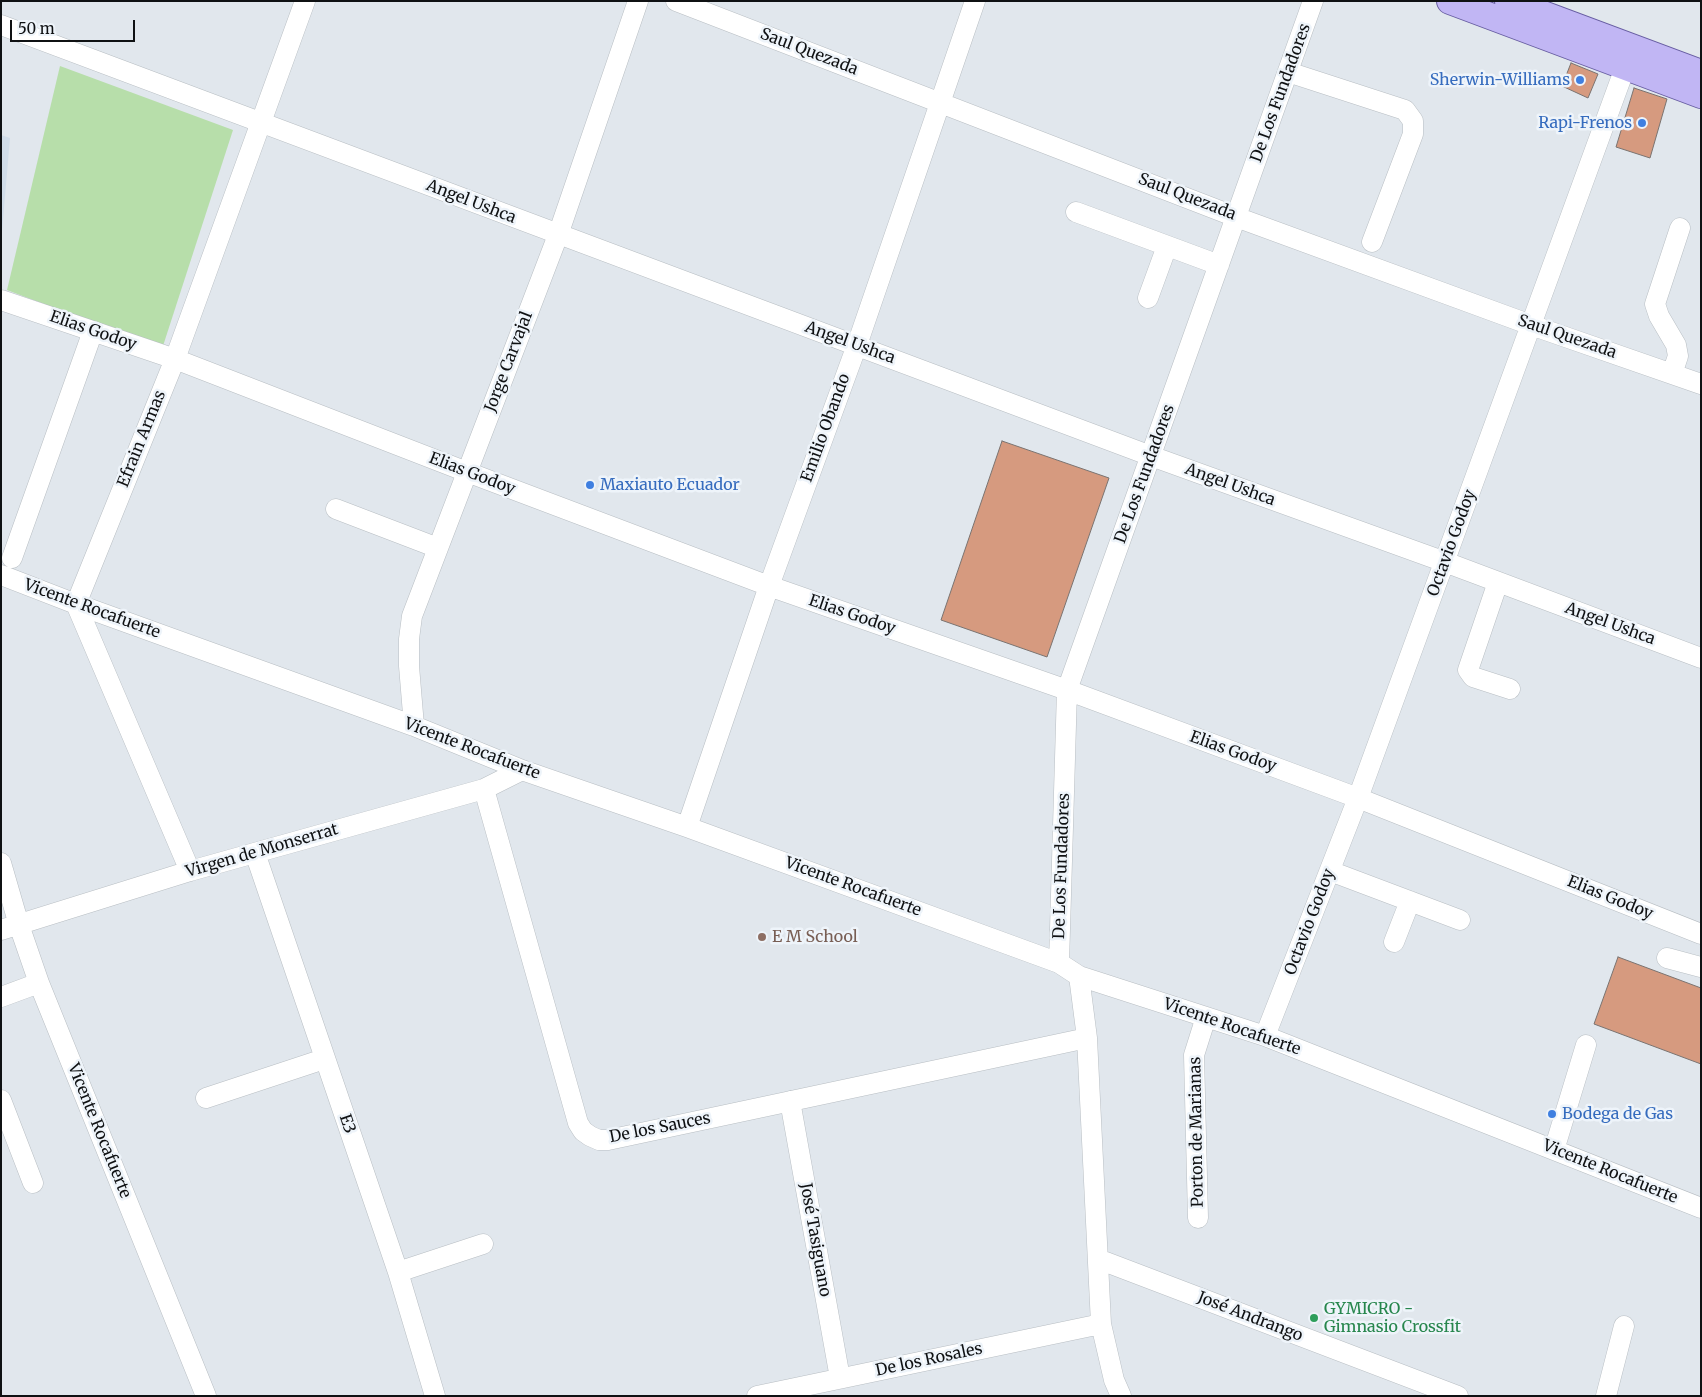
<!DOCTYPE html>
<html>
<head>
<meta charset="utf-8">
<style>
	body { margin:0 }
	#map { position:relative; width:1702px; height:1397px; overflow:hidden; background:#e1e7ed; font-family:Merriweather,serif }
	canvas { display:block }
	.frame { position:absolute; inset:0; border:2px solid #0f1113; pointer-events:none }
	.scale { position:absolute; left:10px; top:20px; width:125px; height:22px; box-sizing:border-box; border:2px solid #0f1113; border-top:0; padding-left:6px; font-size:15px; line-height:18px; white-space:nowrap; color:#0f1113; -webkit-text-stroke:4px #eef4fa; paint-order:stroke }
</style>
</head>
<body>
<div id="map">
<canvas width="1702" height="1397"></canvas>
<div class="frame"></div>
<div class="scale">50 m</div>
</div>
<script>
const ctx = document.querySelector('canvas').getContext('2d');
ctx.lineJoin = 'round';
function paint(path, color) { ctx.fillStyle = color; ctx.fill(path, 'evenodd'); }
const toPath = rows => new Path2D(rows.map(r => 'M' + r).join(''));
function trace(path, color, width, dash) { ctx.strokeStyle = color; ctx.lineWidth = width; ctx.lineCap = dash ? 'butt' : 'round'; ctx.setLineDash(dash || []); ctx.stroke(path); }
function drawText(font, color, halo, rows, align = 'center') {
  ctx.font = font + ' Merriweather,serif'; ctx.lineWidth = 5; ctx.setLineDash([]); ctx.textBaseline = 'middle'; ctx.strokeStyle = halo; ctx.fillStyle = color; for (const [text, x, y, turn = 0] of rows) {
    ctx.save(); ctx.translate(x, y); ctx.rotate((+turn || 0) * Math.PI / 180); ctx.textAlign = isNaN(turn) ? turn : align; if (halo) ctx.strokeText(text, 0, 0); ctx.fillText(text, 0, 0); ctx.restore();
  }
}
const built = toPath([
	[1,135,10,138,1,243]
]);
const green = toPath([
	[60,66,233,130,162,349,7,290]
]);
const building = toPath([
	[1571,63,1598,74,1588,98,1562,86,1571,63],
	[1634,88,1667,99,1650,158,1616,147,1634,88],
	[1002,441,1109,478,1047,657,941,620,1002,441],
	[1618,957,1701,988,1701,1064,1594,1024,1618,957]
]);
const minor = toPath([
	[676,1,1236,217,1531,325,1701,384],
	[1,25,1151,456,1445,562,1701,658],
	[1288,72,1405,110,1413,121,1413,134,1372,242],
	[1076,212,1219,265],
	[1148,298,1167,246],
	[1,300,175,359,467,472,769,586,1067,690,1358,798,1701,934],
	[1672,374,1678,356,1676,345,1659,316,1655,304,1680,228],
	[336,509,438,548],
	[12,558,93,331],
	[1,575,76,604,414,726,522,770,687,827,1059,963,1079,976,1265,1036,1701,1208],
	[1498,582,1468,670,1473,677,1510,689],
	[414,726,409,666,409,639,412,616,558,235,638,1],
	[484,789,578,1123,583,1131,590,1136,599,1140,608,1140,1087,1038],
	[687,827,769,586,857,345,975,1],
	[255,853,398,1272,435,1396],
	[1,863,19,925,39,983,206,1396],
	[190,871,76,604,175,359,305,1],
	[1330,871,1460,920],
	[1,930,190,871,484,789,522,770],
	[1394,942,1410,901],
	[1667,958,1701,967],
	[1059,963,1067,690,1313,1],
	[1079,976,1087,1038,1101,1324,1114,1380,1121,1396],
	[1,997,39,983],
	[1265,1036,1358,798,1630,54],
	[206,1098,324,1059],
	[1,1100,33,1183],
	[790,1101,840,1378],
	[1554,1150,1586,1045],
	[1198,1218,1194,1055,1206,1017],
	[1098,1259,1458,1396],
	[398,1272,483,1244],
	[757,1396,1101,1324],
	[1606,1396,1624,1326]
]);
const major = toPath([
	[1450,1,1701,95],
	[1508,1,1701,73]
]);
const markers = [
	[1580,80,5,"#3f7fe0"],
	[1642,123,5,"#3f7fe0"],
	[590,485,5,"#3f7fe0"],
	[762,937,5,"#8d6e63"],
	[1552,1114,5,"#3f7fe0"],
	[1314,1318,5,"#2e9e5b"]
];
const streetNames = [
	["Saul Quezada",809,52,21],
	["De Los Fundadores",1281,93,-70],
	["Saul Quezada",1187,197,21],
	["Angel Ushca",471,202,21],
	["Elias Godoy",93,331,19],
	["Saul Quezada",1567,337,19],
	["Angel Ushca",850,343,20],
	["Jorge Carvajal",509,362,-69],
	["Emilio Obando",826,428,-70],
	["Efrain Armas",142,439,-68],
	["Elias Godoy",472,474,21],
	["De Los Fundadores",1145,474,-70],
	["Angel Ushca",1230,485,20],
	["Octavio Godoy",1452,543,-70],
	["Vicente Rocafuerte",92,609,20],
	["Elias Godoy",852,615,19],
	["Angel Ushca",1610,624,20],
	["Vicente Rocafuerte",472,749,21],
	["Elias Godoy",1233,752,20],
	["Virgen de Monserrat",262,851,-16],
	["De Los Fundadores",1062,866,-88],
	["Vicente Rocafuerte",853,887,20],
	["Elias Godoy",1610,898,22],
	["Octavio Godoy",1310,922,-69],
	["Vicente Rocafuerte",1232,1027,19],
	["E3",347,1124,71],
	["De los Sauces",660,1128,-11],
	["Vicente Rocafuerte",99,1131,68],
	["Porton de Marianas",1197,1132,-91],
	["Vicente Rocafuerte",1610,1172,22],
	["José Tasiguano",815,1240,80],
	["José Andrango",1250,1317,21],
	["De los Rosales",929,1360,-12]
];
const shopNames = [
	["Sherwin-Williams",1570,80],
	["Rapi-Frenos",1632,123],
	["Maxiauto Ecuador",600,485,"left"],
	["Bodega de Gas",1562,1114,"left"]
];
const educationNames = [
	["E M School",772,937]
];
const leisureNames = [
	["GYMICRO -",1324,1309],
	["Gimnasio Crossfit",1324,1327]
];
paint(built, '#d1dde9');
paint(green, '#b7deaa');
paint(building, '#d69a7f');
trace(building, '#7a7370', 1);
trace(minor, '#b8bec3', 21);
trace(major, '#675da1', 28);
trace(minor, '#fff', 20);
trace(major, '#c1b6f4', 26);
for (const [x, y, r, color] of markers) { const dot = new Path2D(); dot.arc(x, y, r, 0, 2 * Math.PI); ctx.fillStyle = color; ctx.fill(dot); trace(dot, '#eef4fa', 2); }
drawText('16px', '#0f1113', '#eef4fa', streetNames);
drawText('16px', '#366cbe', '#eef4fa', shopNames, 'right');
drawText('16px', '#785e54', '#eef4fa', educationNames, 'left');
drawText('16px', '#27864d', '#eef4fa', leisureNames, 'left');
</script>
</body>
</html>
